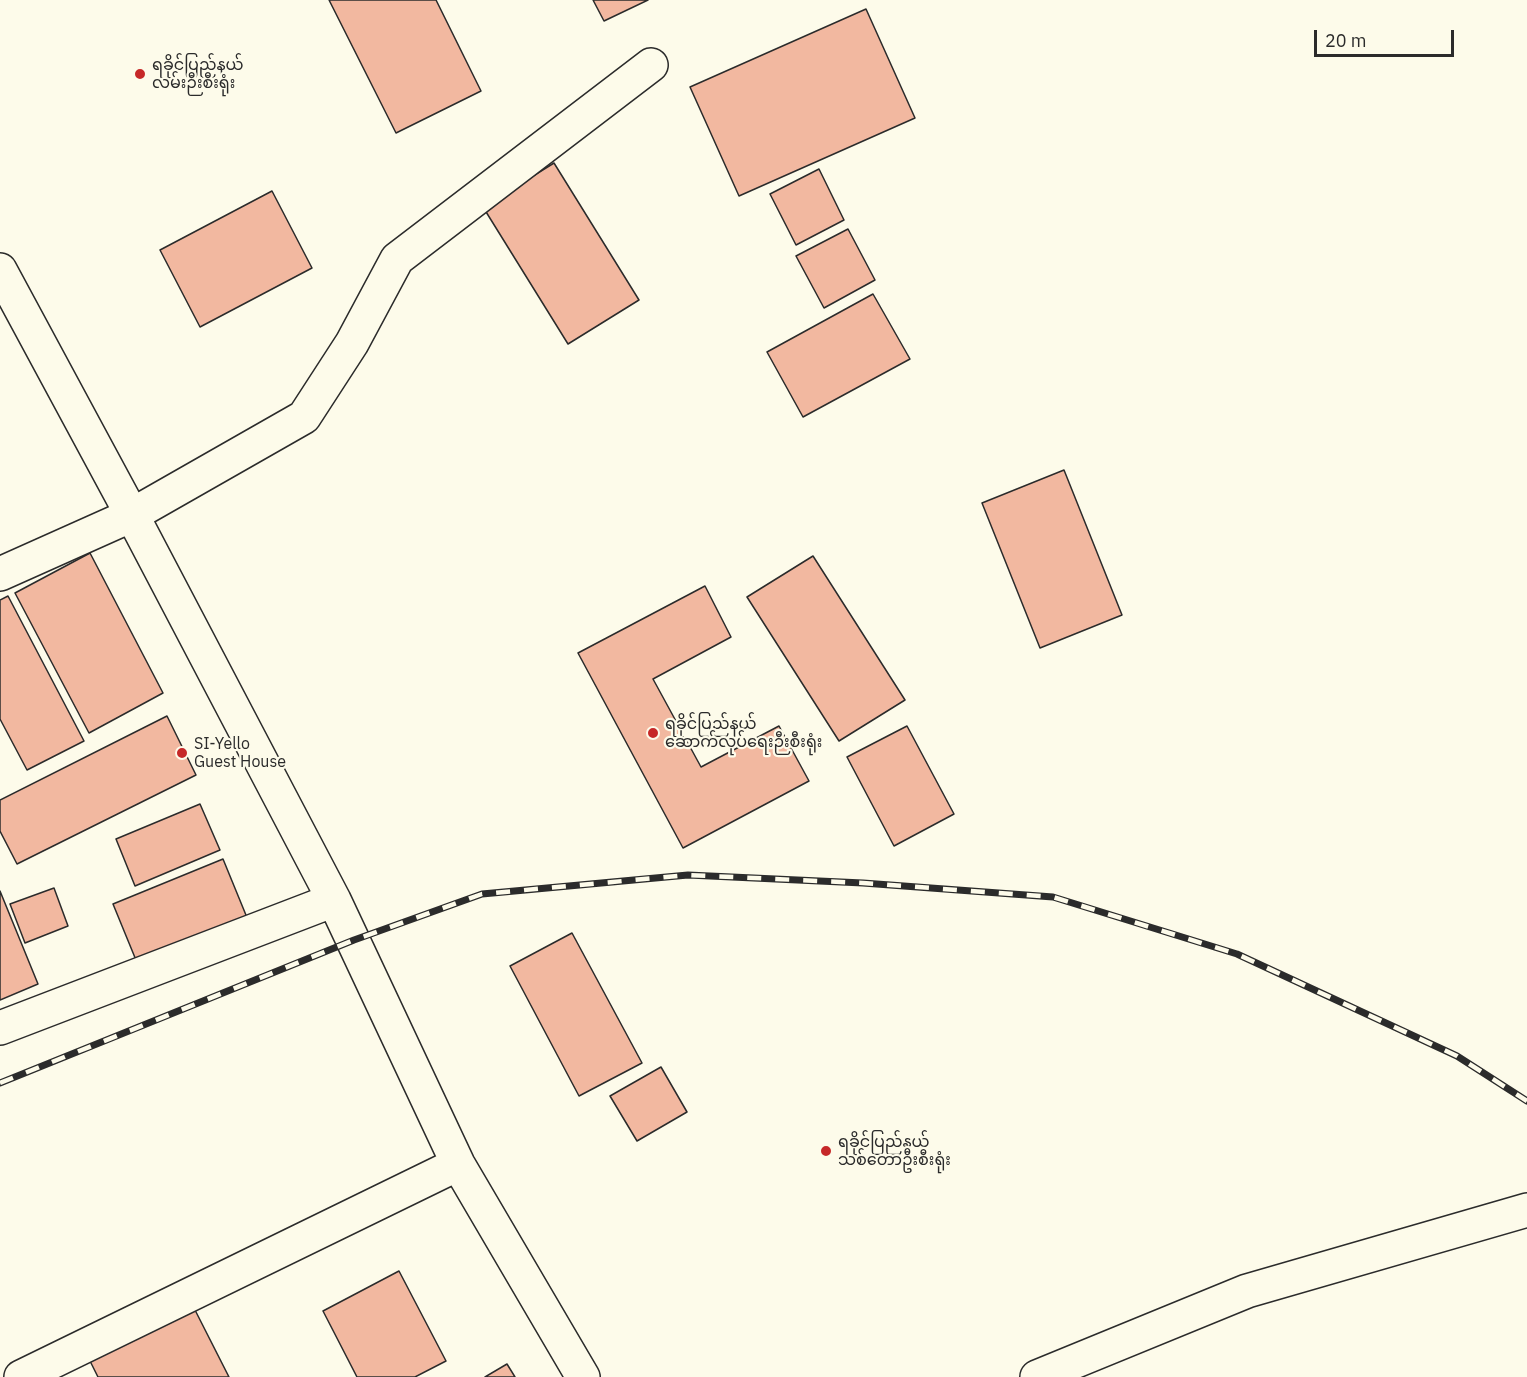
<!DOCTYPE html>
<html>
<head>
<meta charset="utf-8">
<style>
	body { margin:0 }
	#map { position:relative; width:1527px; height:1377px; overflow:hidden; background:#fdfbea; font-family:"IBM Plex Sans",sans-serif }
	canvas { display:block }
	.scale { position:absolute; left:1314px; top:30px; width:140px; height:27px; box-sizing:border-box; border:3px solid #2b2b2b; border-top:0; padding-left:8px; font-size:18px; line-height:21px; white-space:nowrap; color:#2b2b2b; -webkit-text-stroke:4px #fdfbea; paint-order:stroke }
</style>
</head>
<body>
<div id="map">
<canvas width="1527" height="1377"></canvas>
<div class="scale">20 m</div>
</div>
<script>
const ctx = document.querySelector('canvas').getContext('2d');
ctx.lineJoin = 'round';
function paint(path, color) { ctx.fillStyle = color; ctx.fill(path, 'evenodd'); }
const toPath = rows => new Path2D(rows.map(r => 'M' + r).join(''));
function trace(path, color, width, dash) { ctx.strokeStyle = color; ctx.lineWidth = width; ctx.lineCap = dash ? 'butt' : 'round'; ctx.setLineDash(dash || []); ctx.stroke(path); }
function drawText(font, color, halo, rows, align = 'center') {
  ctx.font = font + ' "IBM Plex Sans","Noto Sans Myanmar",sans-serif'; ctx.lineWidth = 4.5; ctx.setLineDash([]); ctx.textBaseline = 'middle'; ctx.strokeStyle = halo; ctx.fillStyle = color; for (const [text, x, y, turn = 0] of rows) {
    ctx.save(); ctx.translate(x, y); ctx.rotate((+turn || 0) * Math.PI / 180); ctx.textAlign = isNaN(turn) ? turn : align; if (halo) ctx.strokeText(text, 0, 0); ctx.fillText(text, 0, 0); ctx.restore();
  }
}
const building = toPath([
	[329,0,436,0,481,91,396,133,329,0],
	[593,0,648,0,604,21,593,0],
	[866,9,915,118,739,196,690,87,866,9],
	[554,163,639,300,568,344,483,207,554,163],
	[819,169,844,220,796,245,770,194,819,169],
	[272,191,312,268,200,327,160,250,272,191],
	[848,229,875,280,824,308,796,256,848,229],
	[873,294,910,359,803,417,767,352,873,294],
	[1064,470,1122,615,1040,648,982,503,1064,470],
	[90,553,163,693,89,733,15,593,90,553],
	[813,556,905,700,839,741,747,597,813,556],
	[705,586,731,637,653,679,701,767,779,726,809,781,683,848,578,653,705,586],
	[8,596,84,741,27,770,0,719,0,600,8,596],
	[167,716,196,775,17,864,0,831,0,800,167,716],
	[907,726,954,814,894,846,847,757,907,726],
	[200,804,220,850,135,886,116,839,200,804],
	[223,859,248,920,138,965,113,904,223,859],
	[54,888,68,926,25,943,10,904,54,888],
	[0,891,38,984,0,1000,0,891],
	[572,933,642,1063,579,1096,510,966,572,933],
	[661,1067,687,1112,637,1141,610,1096,661,1067],
	[399,1271,446,1361,415,1377,357,1377,323,1311,399,1271],
	[195,1310,229,1377,98,1377,90,1361,195,1310],
	[507,1364,515,1377,485,1377,507,1364]
]);
const street = toPath([
	[0,270,132,515,334,900,458,1164,583,1377],
	[0,574,132,515,304,417,352,343,397,259,651,65],
	[0,1028,334,900],
	[21,1377,458,1164],
	[1037,1377,1247,1291,1527,1210]
]);
const rail = toPath([
	[0,1083,354,940,482,894,688,875,863,883,1053,897,1237,954,1457,1056,1527,1101]
]);
const markers = [
	[140,74,6,"#c62828"],
	[653,733,6,"#c62828"],
	[182,753,6,"#c62828"],
	[826,1151,6,"#c62828"]
];
const poiNames = [
	["ရခိုင်ပြည်နယ်",152,65],
	["လမ်းဉီးစီးရုံး",152,83],
	["ရခိုင်ပြည်နယ်",665,724],
	["ဆောက်လုပ်ရေးဉီးစီးရုံး",665,742],
	["SI-Yello",194,744],
	["Guest House",194,762],
	["ရခိုင်ပြည်နယ်",838,1142],
	["သစ်တောဦးစီးရုံး",838,1160]
];
paint(building, '#f2b8a0');
trace(building, '#2b2b2b', 1.5);
trace(street, '#2b2b2b', 36);
trace(street, '#fdfbea', 33);
trace(rail, '#2b2b2b', 7);
trace(rail, '#fdfbea', 4.5, [14]);
for (const [x, y, r, color] of markers) { const dot = new Path2D(); dot.arc(x, y, r, 0, 2 * Math.PI); ctx.fillStyle = color; ctx.fill(dot); trace(dot, '#fdfbea', 2); }
drawText('16px', '#2b2b2b', '#fdfbea', poiNames, 'left');
</script>
</body>
</html>
